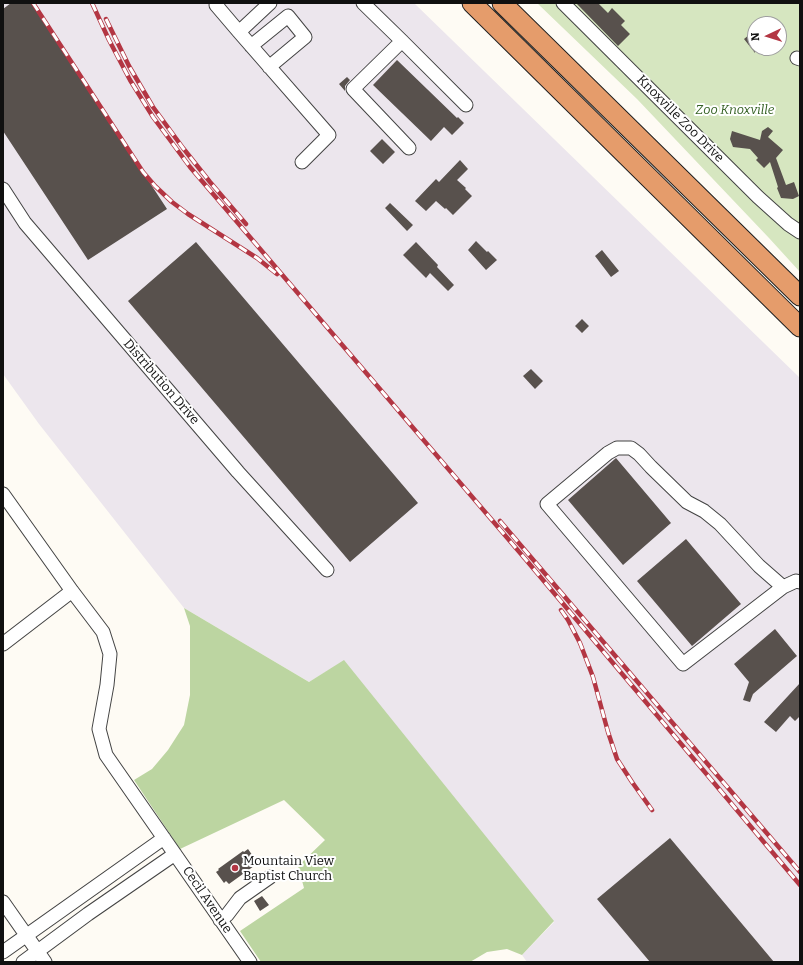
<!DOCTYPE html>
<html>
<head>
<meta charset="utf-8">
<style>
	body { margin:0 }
	#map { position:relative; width:803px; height:965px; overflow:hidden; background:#fefbf4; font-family:Bitter,serif }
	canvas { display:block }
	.frame { position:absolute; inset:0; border:4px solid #101010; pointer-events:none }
	.north { position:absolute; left:747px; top:16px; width:40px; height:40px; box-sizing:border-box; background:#fff; border:1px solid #9f9f9f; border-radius:50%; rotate:266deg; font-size:11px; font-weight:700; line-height:16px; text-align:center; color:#101010 }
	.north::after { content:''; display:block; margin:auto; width:14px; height:18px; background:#b33643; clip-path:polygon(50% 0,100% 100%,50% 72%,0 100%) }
</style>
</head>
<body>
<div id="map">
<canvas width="803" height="965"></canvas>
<div class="frame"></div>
<div class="north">N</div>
</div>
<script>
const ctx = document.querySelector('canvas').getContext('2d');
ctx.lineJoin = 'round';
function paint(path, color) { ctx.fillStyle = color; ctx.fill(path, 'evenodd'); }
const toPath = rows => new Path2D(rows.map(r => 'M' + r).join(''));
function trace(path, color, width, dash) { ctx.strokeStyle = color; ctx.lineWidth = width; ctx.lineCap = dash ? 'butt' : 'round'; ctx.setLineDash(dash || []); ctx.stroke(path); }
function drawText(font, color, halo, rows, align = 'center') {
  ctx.font = font + ' Bitter,serif'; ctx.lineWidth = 4; ctx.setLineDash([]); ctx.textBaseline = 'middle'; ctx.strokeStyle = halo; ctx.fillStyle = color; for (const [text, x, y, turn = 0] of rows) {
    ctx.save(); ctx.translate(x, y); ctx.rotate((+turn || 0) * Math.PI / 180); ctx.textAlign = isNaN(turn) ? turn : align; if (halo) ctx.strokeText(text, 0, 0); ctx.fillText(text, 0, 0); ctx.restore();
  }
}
const industrial = toPath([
	[3,3,414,3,800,378,800,962,527,962,522,955,554,922,344,661,309,682,184,608,39,424,3,374]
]);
const green = toPath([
	[537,3,800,3,800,272,769,238,637,99],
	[755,24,779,24,779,48,755,48]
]);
const forest = toPath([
	[184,608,309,682,344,660,554,921,522,955,507,949,487,952,470,962,261,962,240,931,304,888,298,866,325,840,284,800,180,849,134,780,152,769,168,750,184,725,190,695,190,626]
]);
const building = toPath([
	[11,3,32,3,167,209,88,260,3,131,3,9],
	[576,3,598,3,608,13,612,8,625,21,621,25,630,34,618,46],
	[755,30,755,53,744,39],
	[397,60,457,118,458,117,464,123,452,135,444,127,431,141,373,85],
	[347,77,350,80,345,86,345,91,339,84],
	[768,127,773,131,768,137,783,150,776,158,786,185,794,182,799,196,793,199,781,198,777,188,778,187,770,162,764,168,756,160,758,158,750,149,733,147,730,139,732,131,760,140,762,131],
	[382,139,395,152,383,164,370,151],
	[460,160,468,169,457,180,466,188,465,189,472,196,453,215,446,208,445,209,436,201,426,211,415,201,436,179,439,182],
	[390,203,413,225,407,231,385,208],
	[476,241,487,252,488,251,497,260,486,270,468,250],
	[196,242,418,503,350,562,128,301],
	[416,242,438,265,437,267,454,285,448,291,430,273,426,278,403,255],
	[602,250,619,271,611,277,595,256],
	[582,319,589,326,582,333,575,326],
	[531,369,543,381,535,389,523,376],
	[616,458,671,523,623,565,568,500],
	[686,539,741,604,692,646,637,581],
	[775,629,797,656,753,694,750,702,743,700,749,682,734,664],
	[800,683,800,716,795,721,790,716,776,732,764,722],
	[670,838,774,962,650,962,597,899],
	[248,849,257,862,253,865,254,866,229,884,226,881,224,883,216,872,219,870,218,869,243,851,244,852],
	[262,896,269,905,260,911,254,901]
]);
const minor = toPath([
	[218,3,216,5,239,32,329,135,302,162],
	[363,3,402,41,466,105],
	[563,3,758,197,788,224,800,232],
	[239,32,270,3],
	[402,41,353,89,409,148],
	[251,46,288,16,305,37,269,67],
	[797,58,800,59],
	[3,189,25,223,238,472,327,570],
	[3,494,72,591,103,632,110,654,107,685,99,729,106,755,250,962],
	[783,587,759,566,720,524,704,511,687,502,651,467,639,454,631,448,617,448,608,453,547,504,683,664,783,587,796,581,800,582],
	[3,644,72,591],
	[3,902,45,962],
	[220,920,227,915,240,898,270,877],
	[3,952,164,838],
	[23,962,88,914,175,854]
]);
const highway = toPath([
	[472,3,800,327],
	[502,3,800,296]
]);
const rail = toPath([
	[33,3,143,172,155,186,172,202,188,214,257,258,277,274],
	[92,3,109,40,130,80,153,117,190,167,527,561,800,885],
	[106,19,129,66,153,107,183,148,210,182,246,224],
	[500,521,800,872],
	[561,610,568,620,580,643,593,677,608,732,617,759,632,782,652,810]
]);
const markers = [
	[235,868,4,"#b33643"]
];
const parkNames = [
	["Zoo Knoxville",735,110]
];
const streetNames = [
	["Knoxville Zoo Drive",680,119,45],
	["Distribution Drive",161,382,49],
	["Cecil Avenue",207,900,56]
];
const poiNames = [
	["Mountain View",243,861],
	["Baptist Church",243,876]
];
paint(industrial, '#ece6ed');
paint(green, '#d6e6c0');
paint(forest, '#bcd5a1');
paint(building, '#58514d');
trace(minor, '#434343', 15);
trace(highway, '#212121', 21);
trace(minor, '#fff', 13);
trace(highway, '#e59c6b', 19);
trace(rail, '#b33643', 4.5);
trace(rail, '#fff', 3, [9]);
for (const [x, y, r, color] of markers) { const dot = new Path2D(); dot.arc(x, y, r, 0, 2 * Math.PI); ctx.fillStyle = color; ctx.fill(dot); trace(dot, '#fff', 1.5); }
drawText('italic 13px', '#366226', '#fff', parkNames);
drawText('13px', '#101010', '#fff', streetNames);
drawText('13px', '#101010', '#fff', poiNames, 'left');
</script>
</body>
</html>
